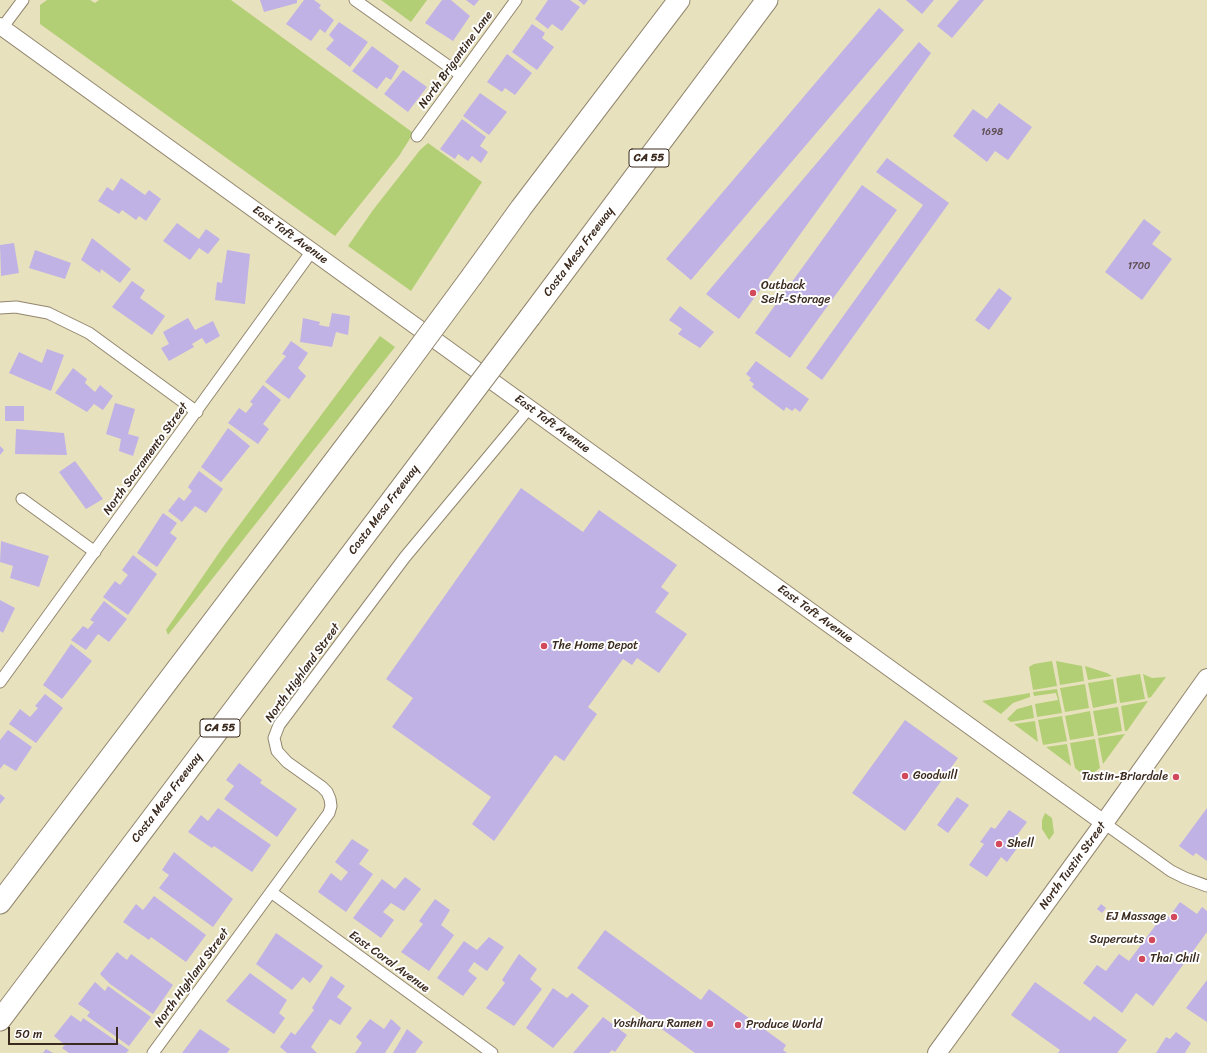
<!DOCTYPE html>
<html>
<head>
<meta charset="utf-8">
<style>
	body { margin:0 }
	#map { position:relative; width:1207px; height:1053px; overflow:hidden; background:#e8e1be; font-family:Sriracha,sans-serif }
	canvas { display:block }
	.scale { position:absolute; left:8px; top:1027px; width:110px; height:18px; box-sizing:border-box; border:2px solid #3b2a1e; border-top:0; padding-left:5px; font-size:12px; line-height:14px; white-space:nowrap; color:#3b2a1e; -webkit-text-stroke:3px #fff; paint-order:stroke }
</style>
</head>
<body>
<div id="map">
<canvas width="1207" height="1053"></canvas>
<div class="scale">50 m</div>
</div>
<script>
const ctx = document.querySelector('canvas').getContext('2d');
ctx.lineJoin = 'round';
function paint(path, color) { ctx.fillStyle = color; ctx.fill(path, 'evenodd'); }
const toPath = rows => new Path2D(rows.map(r => 'M' + r).join(''));
function trace(path, color, width, dash) { ctx.strokeStyle = color; ctx.lineWidth = width; ctx.lineCap = dash ? 'butt' : 'round'; ctx.setLineDash(dash || []); ctx.stroke(path); }
function drawText(font, color, halo, rows, align = 'center') {
  ctx.font = font + ' Sriracha,sans-serif'; ctx.lineWidth = 4; ctx.setLineDash([]); ctx.textBaseline = 'middle'; ctx.strokeStyle = halo; ctx.fillStyle = color; for (const [text, x, y, turn = 0] of rows) {
    ctx.save(); ctx.translate(x, y); ctx.rotate((+turn || 0) * Math.PI / 180); ctx.textAlign = isNaN(turn) ? turn : align; if (halo) ctx.strokeText(text, 0, 0); ctx.fillText(text, 0, 0); ctx.restore();
  }
}
const green = toPath([
	[47,0,90,0,95,3,99,0,231,0,412,132,411,137,399,156,335,236,40,24,40,5],
	[381,0,427,0,411,22],
	[428,143,482,182,411,291,348,246,373,210,420,150],
	[380,336,395,347,168,635,166,630,223,547],
	[1052,661,1057,686,1033,690,1029,667,1034,664],
	[1056,661,1082,666,1084,681,1060,685],
	[1085,666,1107,673,1112,676,1088,680],
	[1140,674,1145,699,1120,703,1116,678],
	[1143,674,1152,678,1166,677,1151,697,1148,698],
	[1113,679,1117,703,1093,708,1088,683],
	[1085,684,1089,708,1065,712,1060,688],
	[1057,689,1062,713,1037,717,1035,704,1058,700,1056,693,1034,696,1033,692],
	[1030,693,1030,697,1013,703,1001,714,982,701],
	[1148,701,1127,731,1125,731,1121,706],
	[1032,705,1034,718,1011,722,1007,719,1017,709],
	[1118,707,1122,731,1098,736,1093,711],
	[1090,711,1094,736,1070,740,1065,716],
	[1062,716,1067,741,1043,745,1038,720],
	[1035,721,1038,742,1014,724],
	[1125,734,1103,764,1098,738],
	[1095,739,1100,768,1093,773,1081,773,1075,768,1070,743],
	[1067,744,1071,766,1046,747],
	[1045,813,1052,818,1054,833,1049,840,1042,829,1042,820]
]);
const building = toPath([
	[260,0,297,0,297,3,264,12],
	[304,0,314,0,321,5,319,8,334,20,325,33,320,29,311,41,286,24],
	[442,0,451,0,470,16,453,41,425,23],
	[466,0,479,0,474,6],
	[548,0,570,0,580,7,562,31,552,24,548,29,535,19],
	[578,0,588,0,584,5],
	[906,0,934,0,922,14],
	[959,0,984,0,952,38,937,26],
	[879,8,904,30,691,280,666,259],
	[339,22,368,42,350,67,326,49,334,40,329,35],
	[532,24,545,33,542,38,554,47,537,70,512,52],
	[919,42,931,53,739,319,706,294],
	[372,46,399,66,391,80,386,77,377,89,352,71],
	[507,54,532,73,515,95,505,88,502,92,487,82],
	[403,70,427,87,408,112,384,94],
	[480,93,507,112,489,135,463,116],
	[999,103,1032,127,1008,160,995,151,987,162,953,136,973,109,987,119],
	[462,119,486,137,480,146,488,152,481,163,472,156,468,161,458,154,455,159,440,149],
	[887,158,949,203,822,380,806,368,923,205,876,172],
	[121,178,145,195,149,190,161,199,146,221,139,216,136,220,122,210,119,214,98,201,107,187,113,191],
	[862,185,897,210,790,358,755,333],
	[1144,219,1161,232,1152,244,1172,259,1142,300,1105,272],
	[177,223,199,239,206,229,220,239,208,254,199,248,190,260,163,241],
	[92,238,131,269,120,283,101,269,100,273,81,260],
	[14,243,19,273,1,276,0,245],
	[35,250,71,263,65,279,29,268],
	[227,250,250,254,245,304,215,300,217,282,222,283],
	[132,281,145,290,140,298,165,316,152,335,112,307],
	[999,288,1012,298,989,330,975,320],
	[680,306,714,332,700,348,678,334,682,329,669,320],
	[332,313,350,316,348,335,336,332,332,347,300,342,303,318,320,322,319,325,329,327],
	[188,318,195,330,213,321,220,336,206,344,202,338,192,344,194,347,169,361,161,348,169,344,163,332],
	[291,341,308,353,298,368,306,376,289,399,265,382,286,356,282,354],
	[47,349,64,355,51,391,9,373,19,352,42,363],
	[756,361,809,399,800,412,795,408,792,411,786,407,784,411,752,387,754,384,749,380,751,378,746,374],
	[73,368,87,379,85,383,95,392,100,385,113,396,103,410,94,404,87,412,55,393],
	[263,385,281,400,263,424,269,429,258,444,228,423,239,408,246,413,253,404,250,402],
	[115,403,135,409,128,434,139,437,133,456,119,451,121,439,106,434],
	[5,406,24,406,24,421,5,421],
	[228,428,250,446,221,482,201,467],
	[16,429,64,433,67,455,15,454],
	[0,446,4,450,0,455],
	[75,461,103,499,86,509,59,472],
	[199,471,223,489,206,513,195,506,182,522,168,511,179,497,184,501,192,491,188,487],
	[521,488,583,532,599,510,677,565,661,587,669,593,655,612,687,634,659,673,637,658,632,665,623,659,588,707,597,714,564,761,555,755,494,841,472,824,491,797,392,727,413,698,386,679],
	[163,513,177,523,170,533,177,538,157,567,137,553],
	[1,541,49,556,39,587,10,578,13,566,0,562],
	[133,555,157,574,128,615,103,597,115,581,120,585,128,575,122,570],
	[0,600,15,608,3,633,0,631],
	[104,601,127,619,109,642,98,634,86,650,71,640,83,626,88,629,94,622,90,620],
	[71,644,92,661,62,699,43,685],
	[45,694,63,708,36,743,9,724,20,709,30,717,38,708,35,706],
	[905,720,958,758,905,831,852,793],
	[8,730,32,747,16,771,4,764,0,769,0,740],
	[239,763,262,780,260,783,297,809,277,837,224,799,234,786,226,780],
	[0,794,5,798,0,804],
	[957,797,969,805,948,833,937,825],
	[218,808,271,845,252,872,214,846,212,848,188,832,201,815,208,821],
	[1207,808,1207,861,1196,853,1193,856,1179,846],
	[1009,810,1027,822,1012,842,1018,847,1007,862,1001,857,987,877,969,865,984,844,980,842,991,827,995,829],
	[352,839,369,850,359,864,373,874,346,912,318,892,331,873,341,881,348,872,335,862],
	[174,852,233,899,213,927,159,888,169,875,162,870],
	[405,877,421,889,404,911,391,903,383,912,394,920,381,938,353,918,382,879,395,889],
	[154,896,206,935,186,962,151,937,149,940,123,922,136,904,143,910],
	[435,899,450,910,441,925,454,935,429,971,401,952,423,924,419,921],
	[1180,902,1197,914,1202,907,1207,911,1207,932,1153,1006,1136,993,1122,1013,1083,983,1097,965,1106,971,1119,954,1129,961,1164,914,1169,917],
	[1101,904,1106,908,1102,913,1097,909],
	[605,930,701,1000,709,989,786,1045,783,1050,787,1053,695,1053,577,968],
	[276,933,323,966,310,983,303,977,292,990,256,964],
	[489,937,504,947,487,971,474,962,468,971,477,978,463,996,437,978,464,941,477,950],
	[117,952,127,960,131,954,173,985,153,1014,110,984,100,974],
	[519,954,537,969,530,979,542,989,514,1026,486,1008,505,983,502,980],
	[250,973,287,1000,279,1013,285,1018,274,1034,226,1001],
	[331,976,345,986,337,997,352,1008,340,1025,330,1019,311,1047,317,1053,287,1053,280,1047,291,1032,295,1035,314,1010,312,1008],
	[1207,980,1207,1022,1186,1008],
	[95,982,105,991,108,986,151,1017,129,1046,87,1016,90,1012,78,1004],
	[1035,982,1090,1021,1094,1016,1127,1040,1117,1053,1058,1053,1060,1050,1011,1015],
	[553,988,567,998,572,993,589,1006,553,1048,526,1028],
	[71,1015,81,1022,83,1018,129,1050,126,1053,69,1053,62,1048,65,1045,54,1036],
	[603,1017,627,1035,615,1052,612,1050,609,1053,573,1053],
	[370,1019,384,1029,391,1019,401,1028,385,1053,355,1053,362,1043,356,1037],
	[200,1029,230,1049,227,1053,182,1053],
	[407,1029,423,1042,415,1053,393,1053],
	[1176,1032,1191,1043,1185,1053,1156,1053,1166,1037,1170,1039],
	[46,1049,53,1053,43,1053]
]);
const street = toPath([
	[355,0,461,75],
	[2,28,23,0],
	[417,136,516,0],
	[0,308,16,307,48,313,89,333,197,412],
	[22,499,95,552],
	[0,682,312,251],
	[1104,823,1171,871,1185,878,1207,886],
	[271,892,492,1053],
	[153,1053,329,813,331,806,330,799,327,792,322,787,287,762,277,751,274,738,279,725,405,557,529,408]
]);
const secondary = toPath([
	[0,26,1104,823]
]);
const primary = toPath([
	[937,1053,1104,823,1207,678]
]);
const highway = toPath([
	[472,276,521,208,679,0],
	[530,317,767,0],
	[0,903,382,398],
	[0,1020,440,436]
]);
const highwayBridge = toPath([
	[382,398,472,276],
	[440,436,530,317]
]);
const markers = [
	[753,293,4,"#d1495b"],
	[544,646,4,"#d1495b"],
	[905,776,4,"#d1495b"],
	[1176,777,4,"#d1495b"],
	[999,844,4,"#d1495b"],
	[1174,917,4,"#d1495b"],
	[1152,940,4,"#d1495b"],
	[1142,959,4,"#d1495b"],
	[710,1024,4,"#d1495b"],
	[738,1025,4,"#d1495b"]
];
const numberNames = [
	["1698",992,132],
	["1700",1139,266]
];
const shields = [
	[649,158,40],
	[220,728,40]
];
const shieldNames = [
	["CA 55",649,158],
	["CA 55",220,728]
];
const streetNames = [
	["North Brigantine Lane",456,60,-54],
	["East Taft Avenue",290,235,36],
	["Costa Mesa Freeway",579,252,-53],
	["East Taft Avenue",552,424,36],
	["North Sacramento Street",146,459,-54],
	["Costa Mesa Freeway",384,510,-53],
	["East Taft Avenue",815,614,36],
	["North Highland Street",303,673,-54],
	["Costa Mesa Freeway",167,798,-53],
	["North Tustin Street",1073,866,-54],
	["East Coral Avenue",389,962,36],
	["North Highland Street",192,978,-54]
];
const poiNames = [
	["Outback",761,286],
	["Self-Storage",761,300],
	["The Home Depot",552,646],
	["Goodwill",913,776],
	["Tustin-Briardale",1168,777,"right"],
	["Shell",1007,844],
	["EJ Massage",1166,917,"right"],
	["Supercuts",1144,940,"right"],
	["Thai Chili",1150,959],
	["Yoshiharu Ramen",702,1024,"right"],
	["Produce World",746,1025]
];
paint(green, '#b3cf75');
paint(building, '#c0b2e5');
trace(street, '#92866e', 13);
trace(secondary, '#92866e', 18);
trace(primary, '#92866e', 20);
trace(highway, '#92866e', 23);
trace(street, '#fff', 11);
trace(secondary, '#fff', 16);
trace(primary, '#fff', 18);
trace(highway, '#fff', 21);
trace(highwayBridge, '#92866e', 23, []);
trace(highwayBridge, '#fff', 21);
for (const [x, y, r, color] of markers) { const dot = new Path2D(); dot.arc(x, y, r, 0, 2 * Math.PI); ctx.fillStyle = color; ctx.fill(dot); trace(dot, '#fff', 1.5); }
drawText('10px', '#5c4c50', null, numberNames);
for (const [x, y, w] of shields) { const box = new Path2D(); box.roundRect(x - w / 2, y - 9, w, 18, 3); ctx.fillStyle = '#fff'; ctx.fill(box); trace(box, '#3b2a1e', 1); }
drawText('bold 11px', '#3b2a1e', null, shieldNames);
drawText('12px', '#3b2a1e', '#fff', streetNames);
drawText('12px', '#3b2a1e', '#fff', poiNames, 'left');
</script>
</body>
</html>
